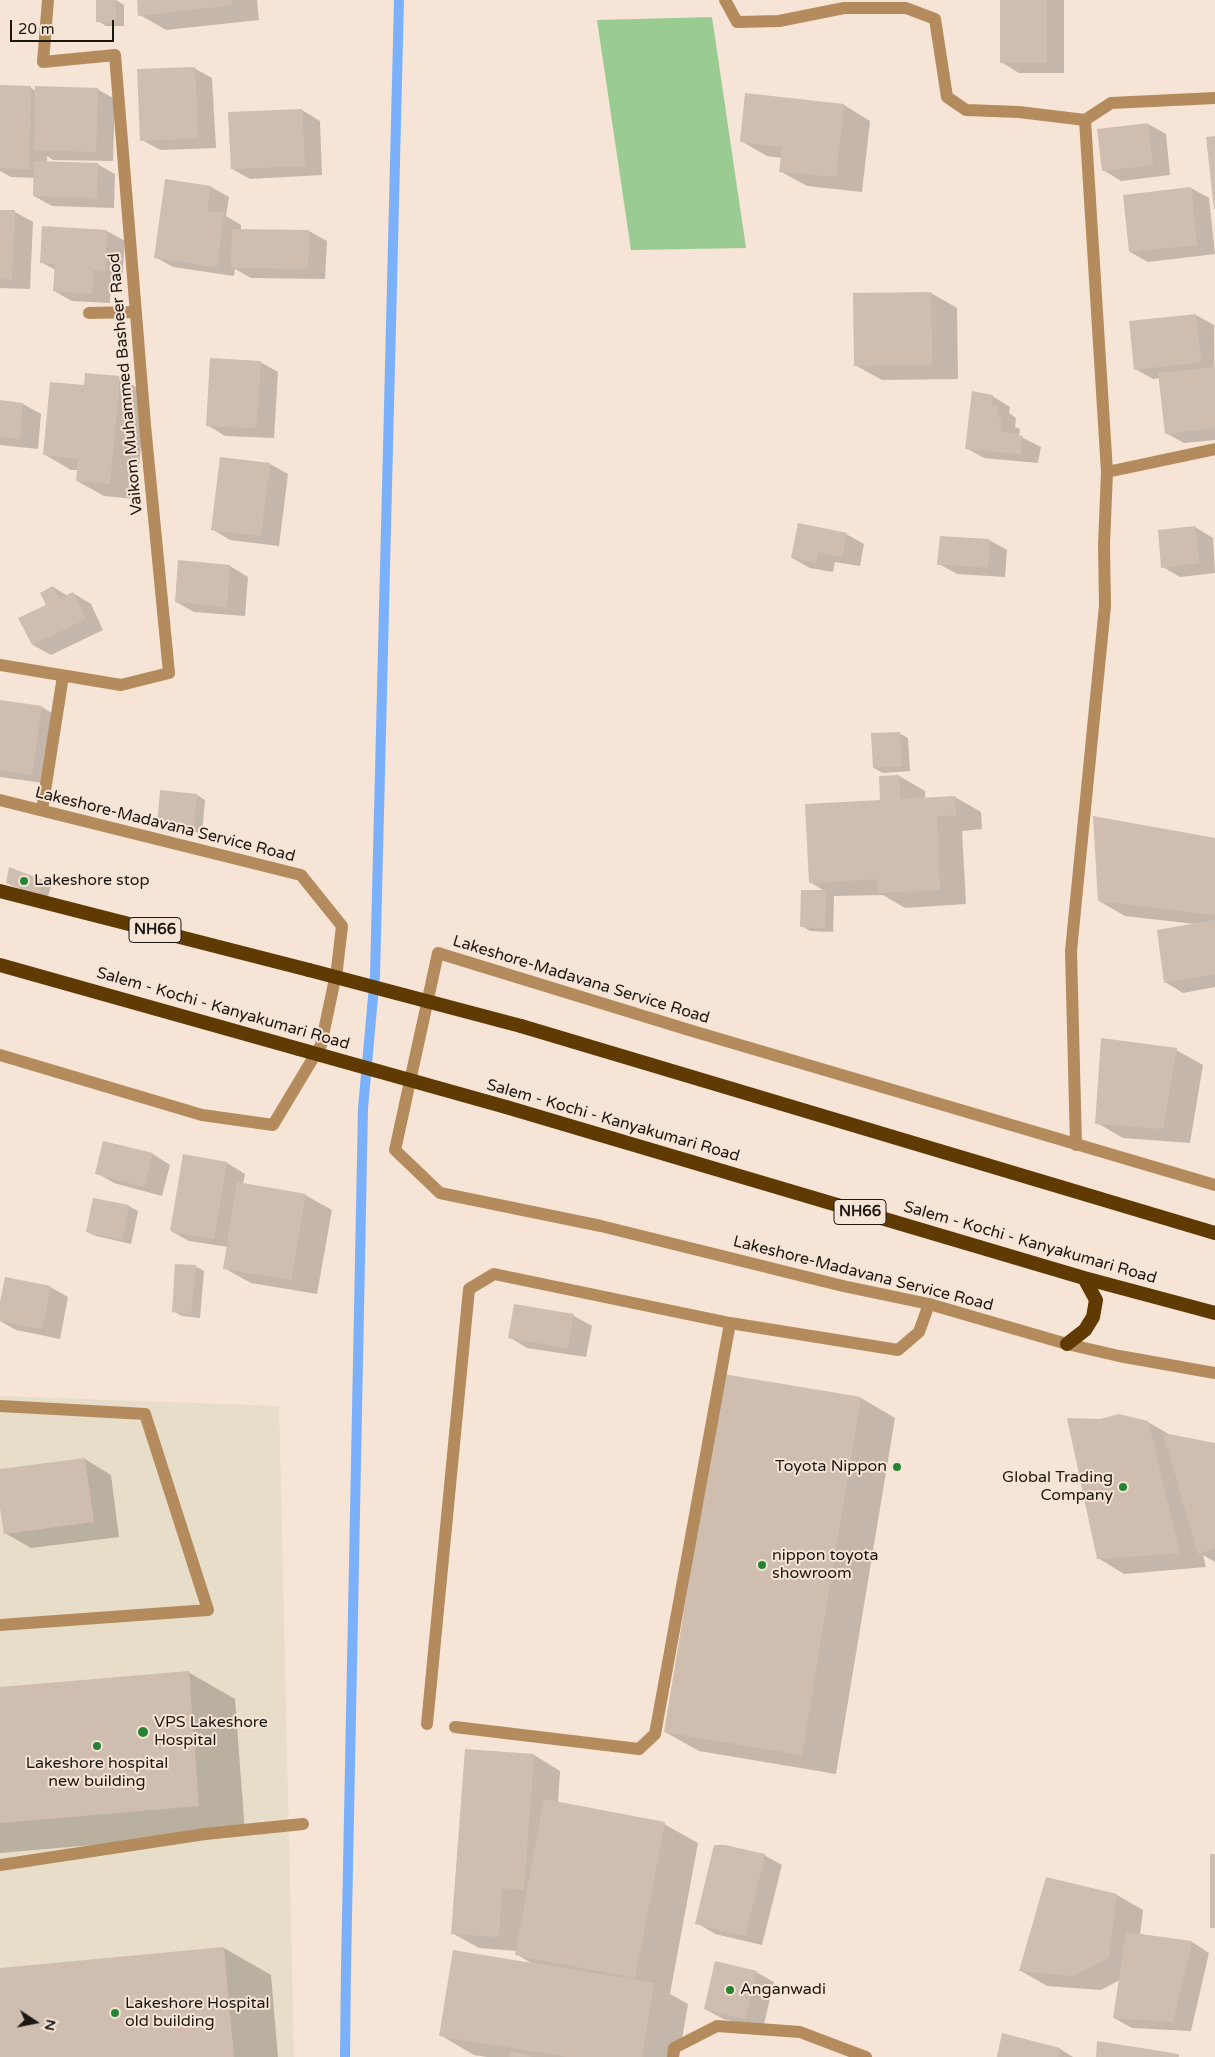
<!DOCTYPE html>
<html>
<head>
<meta charset="utf-8">
<style>
	body { margin:0 }
	#map { position:relative; width:1215px; height:2057px; overflow:hidden; background:#f6e4d6; font-family:"Varela Round",sans-serif }
	canvas { display:block }
	.north { position:absolute; left:10px; top:1997px; width:50px; height:50px; -webkit-text-stroke:4px #f6e4d6; paint-order:stroke; rotate:101deg; font-size:14px; font-weight:700; line-height:20px; text-align:center; color:#1d1712 }
	.north::after { content:''; display:block; margin:auto; width:18px; height:22px; background:#1d1712; clip-path:polygon(50% 0,100% 100%,50% 72%,0 100%) }
	.scale { position:absolute; left:10px; top:20px; width:104px; height:22px; box-sizing:border-box; border:2px solid #1d1712; border-top:0; padding-left:6px; font-size:15px; line-height:18px; white-space:nowrap; color:#1d1712; -webkit-text-stroke:4px #f6e4d6; paint-order:stroke }
</style>
</head>
<body>
<div id="map">
<canvas width="1215" height="2057"></canvas>
<div class="north">N</div>
<div class="scale">20 m</div>
</div>
<script>
const ctx = document.querySelector('canvas').getContext('2d');
ctx.lineJoin = 'round';
function paint(path, color) { ctx.fillStyle = color; ctx.fill(path, 'evenodd'); }
const toPath = rows => new Path2D(rows.map(r => 'M' + r).join(''));
function trace(path, color, width, dash) { ctx.strokeStyle = color; ctx.lineWidth = width; ctx.lineCap = dash ? 'butt' : 'round'; ctx.setLineDash(dash || []); ctx.stroke(path); }
function drawText(font, color, halo, rows, align = 'center') {
  ctx.font = font + ' "Varela Round",sans-serif'; ctx.lineWidth = 4; ctx.setLineDash([]); ctx.textBaseline = 'middle'; ctx.strokeStyle = halo; ctx.fillStyle = color; for (const [text, x, y, turn = 0] of rows) {
    ctx.save(); ctx.translate(x, y); ctx.rotate((+turn || 0) * Math.PI / 180); ctx.textAlign = isNaN(turn) ? turn : align; if (halo) ctx.strokeText(text, 0, 0); ctx.fillText(text, 0, 0); ctx.restore();
  }
}
const medical = toPath([
	[0,1396,279,1406,294,2057,0,2057]
]);
const green = toPath([
	[712,17,746,248,631,250,597,20]
]);
const shadow = toPath([
	[97,0,116,0,124,5,124,26,106,26,98,21],
	[138,0,257,0,259,20,166,30,140,15],
	[1001,0,1064,0,1064,73,1019,73,1001,62],
	[194,68,212,78,216,148,160,150,142,140],
	[0,87,31,88,36,91,97,89,115,99,113,161,53,160,47,156,47,162,97,164,115,174,114,208,52,206,34,196,35,178,11,177,0,171],
	[844,105,870,121,862,192,807,186,780,171,782,158,767,156,741,141],
	[302,110,320,121,322,175,250,179,232,169],
	[1148,124,1166,134,1170,175,1121,181,1103,170,1098,130],
	[211,187,229,197,226,216,241,225,241,230,309,231,327,241,325,279,251,278,235,269,234,276,173,267,155,257],
	[1191,188,1209,198,1215,254,1148,262,1130,252],
	[0,211,15,212,33,222,30,289,0,288],
	[43,227,107,231,125,241,122,280,111,279,110,303,72,301,54,291,55,270,41,262],
	[931,293,957,308,958,379,882,380,855,365],
	[1196,315,1214,325,1215,440,1184,443,1166,433,1160,378,1153,379,1135,369],
	[260,362,278,372,274,438,225,436,207,425],
	[119,377,146,393,136,499,104,496,77,481,78,470,71,470,44,454,85,386],
	[992,396,1010,407,1009,413,1016,418,1015,427,1020,429,1019,436,1041,447,1038,463,984,458,966,448],
	[0,402,23,404,41,414,38,449,0,445],
	[270,464,288,474,279,546,230,540,212,529],
	[1195,527,1213,538,1215,573,1180,577,1163,567],
	[846,534,864,544,860,566,835,562,833,572,810,568,792,558],
	[989,540,1007,550,1005,577,957,574,939,564],
	[179,562,230,566,248,577,245,616,194,612,176,602],
	[53,587,68,596,73,593,91,604,103,630,51,655,33,645],
	[0,701,42,707,60,718,50,784,0,777],
	[899,733,908,738,910,771,883,773,874,768],
	[899,776,925,791,925,799,955,797,981,812,982,829,962,831,966,904,905,908,883,895,834,896,833,932,810,931,802,926,802,891,826,892,810,882,881,801],
	[197,795,205,800,202,833,167,829,158,824],
	[1215,839,1215,987,1183,993,1165,982,1195,924,1125,916,1099,901],
	[43,881,51,886,47,900,7,883],
	[1176,1050,1203,1065,1190,1143,1123,1138,1097,1123],
	[153,1154,170,1165,162,1196,114,1183,97,1173],
	[184,1156,227,1163,245,1174,243,1184,305,1195,332,1210,317,1294,251,1283,224,1268,228,1247,189,1241,171,1231],
	[94,1199,129,1206,138,1211,131,1244,96,1236,87,1232],
	[195,1266,204,1271,200,1318,182,1316,173,1311],
	[50,1287,68,1297,60,1339,16,1330,0,1321,0,1309],
	[515,1305,574,1316,592,1326,586,1357,527,1348,509,1337],
	[861,1398,895,1418,836,1774,699,1751,665,1732],
	[1148,1422,1172,1436,1215,1444,1215,1562,1203,1555,1206,1567,1124,1574,1098,1558],
	[85,1459,111,1475,119,1537,31,1548,5,1533,0,1499,0,1471],
	[188,1672,235,1699,245,1832,0,1853,0,1688],
	[466,1750,534,1755,560,1771,558,1803,664,1824,698,1843,670,1994,688,2004,679,2057,487,2057,474,2055,440,2035,533,1964,516,1954,517,1951,479,1948,452,1933],
	[764,1855,782,1865,762,1945,715,1934,697,1923],
	[1117,1895,1143,1910,1140,1935,1192,1942,1209,1953,1191,2031,1132,2028,1114,2018,1120,1980,1101,1990,1047,1986,1021,1971],
	[224,1948,271,1975,278,2057,0,2057,0,1969],
	[756,1972,774,1982,763,2028,723,2019,705,2009],
	[1060,2049,1073,2057,998,2057]
]);
const stream = toPath([
	[345,2057,346,1967,363,1108,375,975,399,0]
]);
const building = toPath([
	[96,0,115,0,116,22,96,22],
	[137,0,232,0,233,5,138,16],
	[1000,0,1047,0,1047,63,1000,63],
	[195,67,198,138,140,141,137,69],
	[0,85,31,86,29,169,0,168],
	[35,86,98,88,96,152,34,150],
	[745,93,844,104,836,177,779,172,782,147,740,142],
	[302,109,305,166,231,169,228,112],
	[1148,123,1153,165,1102,171,1097,129],
	[1215,136,1215,209,1214,209,1206,137],
	[34,161,98,163,97,198,33,196],
	[165,179,211,186,207,211,224,213,217,267,154,258],
	[1191,187,1197,245,1129,252,1123,195],
	[0,210,15,210,12,280,0,279],
	[42,226,107,230,105,270,93,270,92,294,53,291,55,264,40,263],
	[232,229,309,230,308,269,231,268],
	[931,292,932,365,854,366,853,293],
	[1196,314,1201,362,1134,370,1129,321],
	[210,358,261,361,256,428,206,426],
	[1215,367,1215,428,1165,434,1158,373],
	[85,373,120,376,110,484,76,481,78,459,43,455,50,382,84,385],
	[972,391,993,395,991,405,999,406,997,417,1002,418,1000,431,1023,436,1020,454,965,449],
	[0,400,23,403,20,439,0,437],
	[220,457,270,463,261,536,211,530],
	[798,523,847,533,842,557,818,552,816,563,791,558],
	[1195,526,1199,563,1161,568,1158,530],
	[940,536,989,539,988,567,937,565],
	[178,560,230,565,227,607,175,602],
	[53,586,59,599,73,592,86,619,32,645,18,618,46,605,40,593],
	[0,700,42,706,32,775,0,770],
	[900,732,902,766,873,768,871,733],
	[899,775,900,799,955,796,956,815,937,816,940,890,878,893,877,879,809,883,805,804,880,800,879,776],
	[160,790,197,794,194,829,157,825],
	[1093,816,1215,838,1215,915,1098,901],
	[9,867,43,880,38,896,6,883],
	[801,890,826,890,825,928,800,927],
	[1215,920,1215,974,1164,983,1157,930],
	[1101,1038,1177,1048,1163,1129,1095,1124],
	[103,1141,153,1153,144,1187,95,1174],
	[183,1154,227,1162,214,1239,170,1231],
	[237,1182,306,1194,291,1280,223,1269],
	[93,1198,129,1205,122,1240,86,1232],
	[175,1264,196,1265,191,1314,172,1312],
	[5,1277,51,1286,42,1329,0,1321,0,1302],
	[514,1304,574,1314,568,1348,508,1338],
	[723,1374,861,1397,802,1755,664,1732],
	[1119,1414,1148,1421,1180,1553,1097,1559,1067,1418,1100,1419],
	[1163,1433,1215,1443,1215,1548,1198,1554],
	[85,1458,94,1522,4,1534,0,1508,0,1469],
	[189,1671,199,1806,0,1823,0,1687],
	[465,1749,534,1754,524,1890,502,1888,499,1937,451,1934],
	[544,1799,665,1822,635,1978,515,1955],
	[714,1845,725,1845,765,1854,745,1936,695,1924],
	[1210,1854,1215,1854,1215,1928,1210,1928],
	[1046,1877,1117,1894,1109,1957,1074,1976,1019,1971],
	[1126,1932,1192,1941,1173,2022,1113,2018],
	[224,1947,234,2057,0,2057,0,1968],
	[453,1950,654,1983,642,2057,568,2057,439,2036],
	[715,1961,757,1971,745,2019,704,2009],
	[1002,2033,1060,2048,1058,2057,997,2057],
	[1097,2041,1179,2054,1179,2057,1096,2057],
	[510,2052,531,2056,531,2057,509,2057]
]);
const service = toPath([
	[0,1406,145,1414,208,1610,0,1625],
	[427,1724,469,1289,494,1274,730,1323],
	[455,1727,639,1749,655,1734,730,1323,898,1350,919,1332,929,1304],
	[0,1865,205,1834,303,1824]
]);
const minor = toPath([
	[725,0,737,22,779,21,844,8,906,8,935,19,947,97,966,110,1019,112,1085,120],
	[89,313,136,312],
	[1107,472,1215,449],
	[0,665,121,685,169,673,145,425,115,55,43,62,48,0],
	[42,810,63,676],
	[1076,1145,1071,951,1105,606,1104,545,1107,472,1085,120,1111,103,1215,98],
	[673,2057,674,2048,717,2026,800,2032,866,2057]
]);
const tertiary = toPath([
	[0,800,301,875,342,926,337,969,321,1045,273,1125,202,1115,0,1055],
	[1215,1185,689,1030,438,953,395,1150,440,1193,601,1226,843,1286,929,1304,1067,1344,1119,1356,1215,1373]
]);
const trunk = toPath([
	[0,891,309,970],
	[0,965,299,1049],
	[521,1026,1215,1233],
	[506,1107,1084,1278,1215,1313],
	[1067,1344,1085,1330,1093,1317,1096,1300,1084,1278]
]);
const trunkBridge = toPath([
	[309,970,521,1026],
	[299,1049,506,1107]
]);
const markers = [
	[24,881,5,"#268334"],
	[897,1467,5,"#268334"],
	[1123,1487,5,"#268334"],
	[762,1565,5,"#268334"],
	[143,1732,6,"#268334"],
	[97,1746,5,"#268334"],
	[730,1990,5,"#268334"],
	[115,2013,5,"#268334"]
];
const shields = [
	[155,930,52],
	[860,1212,52]
];
const shieldNames = [
	["NH66",155,930],
	["NH66",860,1212]
];
const streetNames = [
	["Vaikom Muhammed Basheer Raod",126,384,-95],
	["Lakeshore-Madavana Service Road",165,825,14],
	["Lakeshore-Madavana Service Road",581,980,17],
	["Salem - Kochi - Kanyakumari Road",223,1009,16],
	["Salem - Kochi - Kanyakumari Road",613,1121,16],
	["Salem - Kochi - Kanyakumari Road",1030,1243,16],
	["Lakeshore-Madavana Service Road",863,1274,14]
];
const poiNames = [
	["Lakeshore stop",34,881],
	["Toyota Nippon",887,1467,"right"],
	["Global Trading",1113,1478,"right"],
	["Company",1113,1496,"right"],
	["nippon toyota",772,1556],
	["showroom",772,1574],
	["VPS Lakeshore",154,1723],
	["Hospital",154,1741],
	["Lakeshore hospital",97,1764,"center"],
	["new building",97,1782,"center"],
	["Anganwadi",740,1990],
	["Lakeshore Hospital",125,2004],
	["old building",125,2022]
];
paint(medical, '#e8ddc8');
paint(green, '#9acb92');
paint(shadow, '#0003');
trace(stream, '#7bb0fa', 10);
paint(building, '#cfbeb0');
trace(service, '#b48b5c', 12);
trace(minor, '#b48b5c', 12);
trace(tertiary, '#b48b5c', 12);
trace(trunk, '#603a03', 14);
trace(trunkBridge, '#603a03', 14);
for (const [x, y, r, color] of markers) { const dot = new Path2D(); dot.arc(x, y, r, 0, 2 * Math.PI); ctx.fillStyle = color; ctx.fill(dot); trace(dot, '#f6e4d6', 2); }
for (const [x, y, w] of shields) { const box = new Path2D(); box.roundRect(x - w / 2, y - 12.5, w, 25, 4); ctx.fillStyle = '#f6e4d6'; ctx.fill(box); trace(box, '#1d1712', 1); }
drawText('bold 15px', '#1d1712', null, shieldNames);
drawText('16px', '#1d1712', '#f6e4d6', streetNames);
drawText('16px', '#1d1712', '#f6e4d6', poiNames, 'left');
</script>
</body>
</html>
